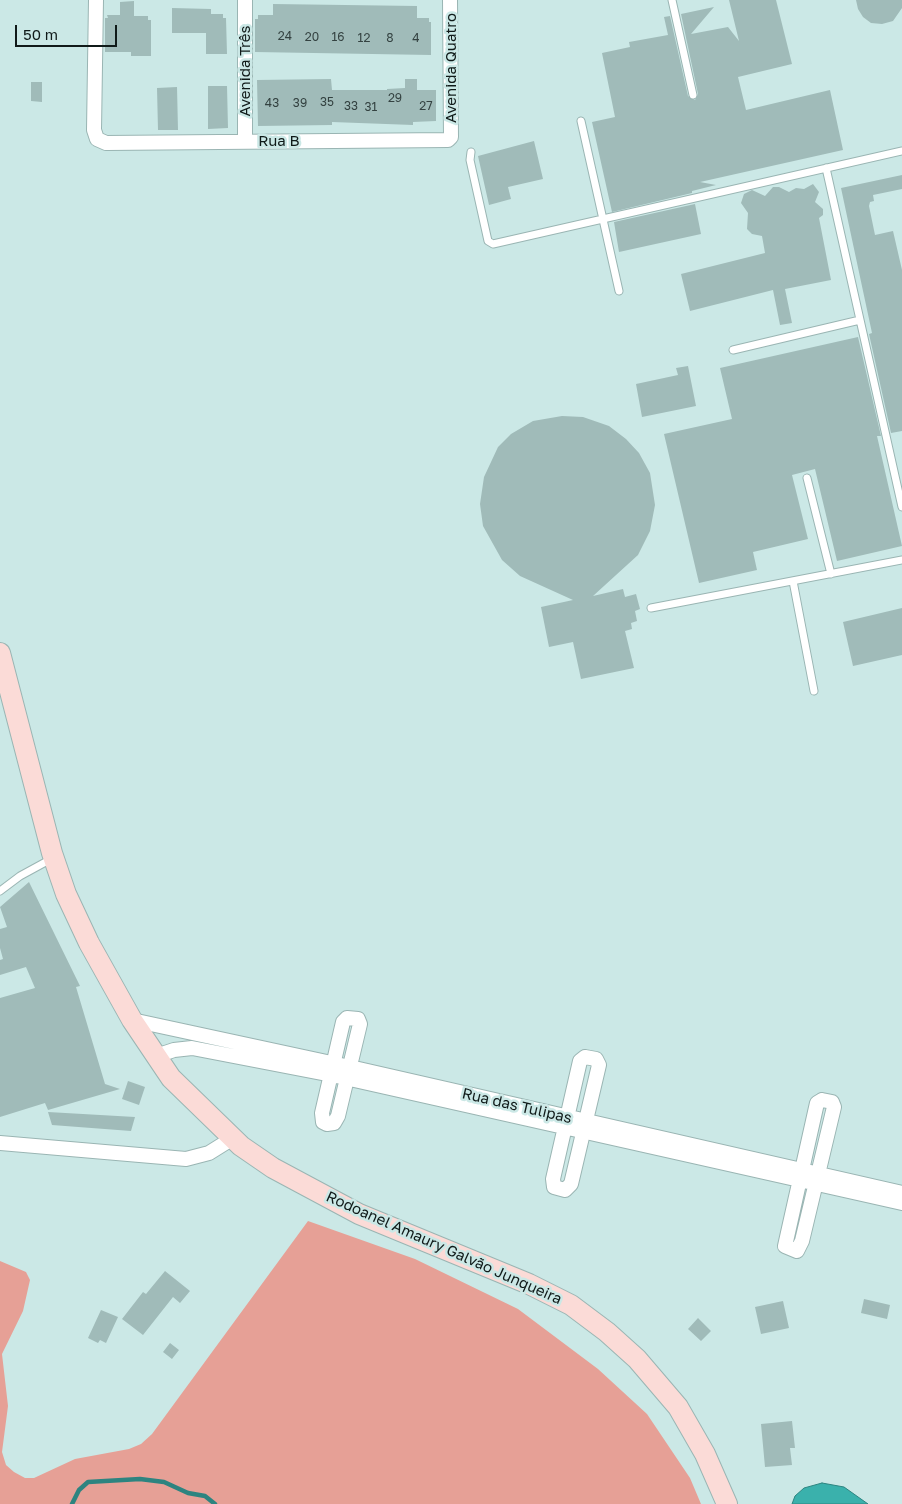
<!DOCTYPE html>
<html>
<head>
<meta charset="utf-8">
<style>
	body { margin:0 }
	#map { position:relative; width:902px; height:1504px; overflow:hidden; background:#cbe8e6; font-family:"Golos Text",sans-serif }
	canvas { display:block }
	.scale { position:absolute; left:15px; top:25px; width:102px; height:22px; box-sizing:border-box; border:2px solid #101a19; border-top:0; padding-left:6px; font-size:15px; line-height:18px; white-space:nowrap; color:#101a19; -webkit-text-stroke:4px #cbe8e6; paint-order:stroke }
</style>
</head>
<body>
<div id="map">
<canvas width="902" height="1504"></canvas>
<div class="scale">50 m</div>
</div>
<script>
const ctx = document.querySelector('canvas').getContext('2d');
ctx.lineJoin = 'round';
function paint(path, color) { ctx.fillStyle = color; ctx.fill(path, 'evenodd'); }
const toPath = rows => new Path2D(rows.map(r => 'M' + r).join(''));
function trace(path, color, width, dash) { ctx.strokeStyle = color; ctx.lineWidth = width; ctx.lineCap = dash ? 'butt' : 'round'; ctx.setLineDash(dash || []); ctx.stroke(path); }
function drawText(font, color, halo, rows, align = 'center') {
  ctx.font = font + ' "Golos Text",sans-serif'; ctx.lineWidth = 5; ctx.setLineDash([]); ctx.textBaseline = 'middle'; ctx.strokeStyle = halo; ctx.fillStyle = color; for (const [text, x, y, turn = 0] of rows) {
    ctx.save(); ctx.translate(x, y); ctx.rotate((+turn || 0) * Math.PI / 180); ctx.textAlign = isNaN(turn) ? turn : align; if (halo) ctx.strokeText(text, 0, 0); ctx.fillText(text, 0, 0); ctx.restore();
  }
}
const green = toPath([
	[308,1221,415,1259,518,1309,598,1369,647,1414,690,1478,701,1504,0,1504,0,1261,26,1272,30,1280,23,1311,2,1354,8,1406,2,1452,6,1465,14,1472,25,1478,34,1478,75,1459,129,1449,141,1444,152,1434]
]);
const water = toPath([
	[822,1483,844,1487,868,1504,792,1504,795,1496,804,1488,822,1483]
]);
const stream = toPath([
	[72,1504,79,1490,88,1482,140,1479,164,1482,188,1493,205,1496,215,1504]
]);
const building = toPath([
	[729,0,776,0,792,64,738,77,746,110,830,90,843,150,700,182,716,185,692,191,692,193,612,212,592,122,615,117,602,53,630,47,629,42,668,35,664,17,670,16,688,96,695,100,698,94,681,14,714,7,691,34,728,27,739,41],
	[856,0,902,0,902,8,893,21,882,24,871,23,863,17,858,9],
	[134,1,134,16,148,16,148,20,151,20,151,56,131,56,131,52,105,52,105,18,108,18,107,15,120,15,120,2],
	[273,4,417,6,417,18,429,18,429,22,431,22,431,55,255,52,255,19,258,19,258,15,273,15],
	[172,8,211,9,211,14,223,14,223,18,226,18,227,54,206,54,206,33,172,33],
	[331,79,332,90,387,90,387,89,405,88,405,79,417,79,417,90,436,90,436,121,413,122,413,125,332,122,332,125,258,126,257,80],
	[31,82,42,82,42,102,31,101],
	[208,86,227,86,228,128,208,129],
	[177,87,178,130,158,130,157,88],
	[534,141,543,179,508,187,511,199,489,205,478,156],
	[902,175,902,189,873,195,874,201,870,202,869,206,875,235,893,231,902,270,902,431,891,433,869,334,872,333,841,188],
	[813,184,819,192,815,202,823,209,823,215,819,218,831,280,785,289,792,323,780,325,773,290,690,311,681,274,765,253,762,236,752,234,747,229,748,213,741,203,744,194,752,190,765,196,773,187,779,187,789,192,796,188,804,189],
	[695,204,701,234,619,252,614,222],
	[858,337,881,436,877,436,902,546,837,561,815,469,792,475,808,539,753,552,757,570,699,583,664,434,732,419,720,368],
	[688,366,696,406,642,417,636,384,678,375,676,368],
	[562,416,583,417,609,426,626,439,639,453,650,473,655,505,650,531,638,555,593,596,623,589,625,597,636,594,640,609,635,611,637,621,631,623,632,629,625,631,634,668,581,679,573,642,549,647,541,607,573,600,520,576,502,560,483,526,480,504,484,477,498,447,511,434,533,421],
	[902,608,902,655,853,666,843,622],
	[29,882,80,986,76,987,105,1084,120,1089,48,1110,45,1103,0,1117,0,998,35,988,26,967,0,975,0,960,3,959,0,948,0,929,7,927,0,907],
	[128,1081,145,1087,139,1105,122,1099],
	[48,1112,135,1117,131,1131,52,1125],
	[165,1271,190,1291,180,1303,173,1297,143,1335,122,1319,143,1292,146,1294],
	[864,1299,890,1305,887,1319,861,1313],
	[783,1301,789,1328,761,1334,755,1307],
	[101,1310,118,1317,106,1343,100,1340,98,1343,88,1338],
	[698,1318,711,1331,701,1341,688,1329],
	[170,1343,179,1350,172,1359,163,1352],
	[792,1421,795,1448,790,1448,792,1465,765,1467,761,1424]
]);
const lane = toPath([
	[672,0,693,95],
	[581,121,619,291],
	[471,152,470,160,488,241,493,244,902,151],
	[826,168,902,507],
	[733,350,860,320],
	[807,478,831,574],
	[793,581,814,691],
	[651,608,902,560],
	[0,891,20,876,53,858]
]);
const street = toPath([
	[96,0,94,130,97,139,106,143,448,140,451,137,450,0],
	[245,141,245,0],
	[347,1018,358,1019,360,1024,338,1116,334,1123,327,1124,323,1122,322,1113,343,1022,347,1018],
	[132,1020,350,1067,902,1193],
	[156,1056,174,1050,192,1048,332,1075,902,1203],
	[585,1057,596,1059,599,1065,571,1184,565,1190,554,1187,553,1179,580,1061,585,1057],
	[822,1100,832,1102,834,1107,802,1241,797,1251,785,1246,817,1103,822,1100],
	[0,1143,186,1159,209,1153,233,1138]
]);
const secondary = toPath([
	[0,653,52,853,66,894,89,943,132,1020,171,1078,241,1146,273,1168,359,1214,529,1284,571,1305,607,1332,637,1359,678,1407,705,1454,727,1504]
]);
const numberNames = [
	["24",285,36],
	["20",312,37],
	["16",338,37],
	["12",364,38],
	["8",390,38],
	["4",416,38],
	["29",395,98],
	["35",327,102],
	["43",272,103],
	["39",300,103],
	["33",351,106],
	["27",426,106],
	["31",371,107]
];
const streetNames = [
	["Avenida Quatro",451,68,-90],
	["Avenida Três",245,71,-90],
	["Rua B",279,141],
	["Rua das Tulipas",517,1106,13],
	["Rodoanel Amaury Galvão Junqueira",444,1248,24]
];
paint(green, '#e6a096');
paint(water, '#3ab1ac');
trace(water, '#2d8480', 1);
trace(stream, '#2d8480', 4.5);
paint(building, '#a0bbb9');
trace(lane, '#9ab5b3', 9);
trace(street, '#9ab5b3', 16);
trace(secondary, '#9ab5b3', 22);
trace(lane, '#fff', 7);
trace(street, '#fff', 14);
trace(secondary, '#fbdbd7', 20);
drawText('12px', '#344241', null, numberNames);
drawText('15px', '#101a19', '#cbe8e6', streetNames);
</script>
</body>
</html>
